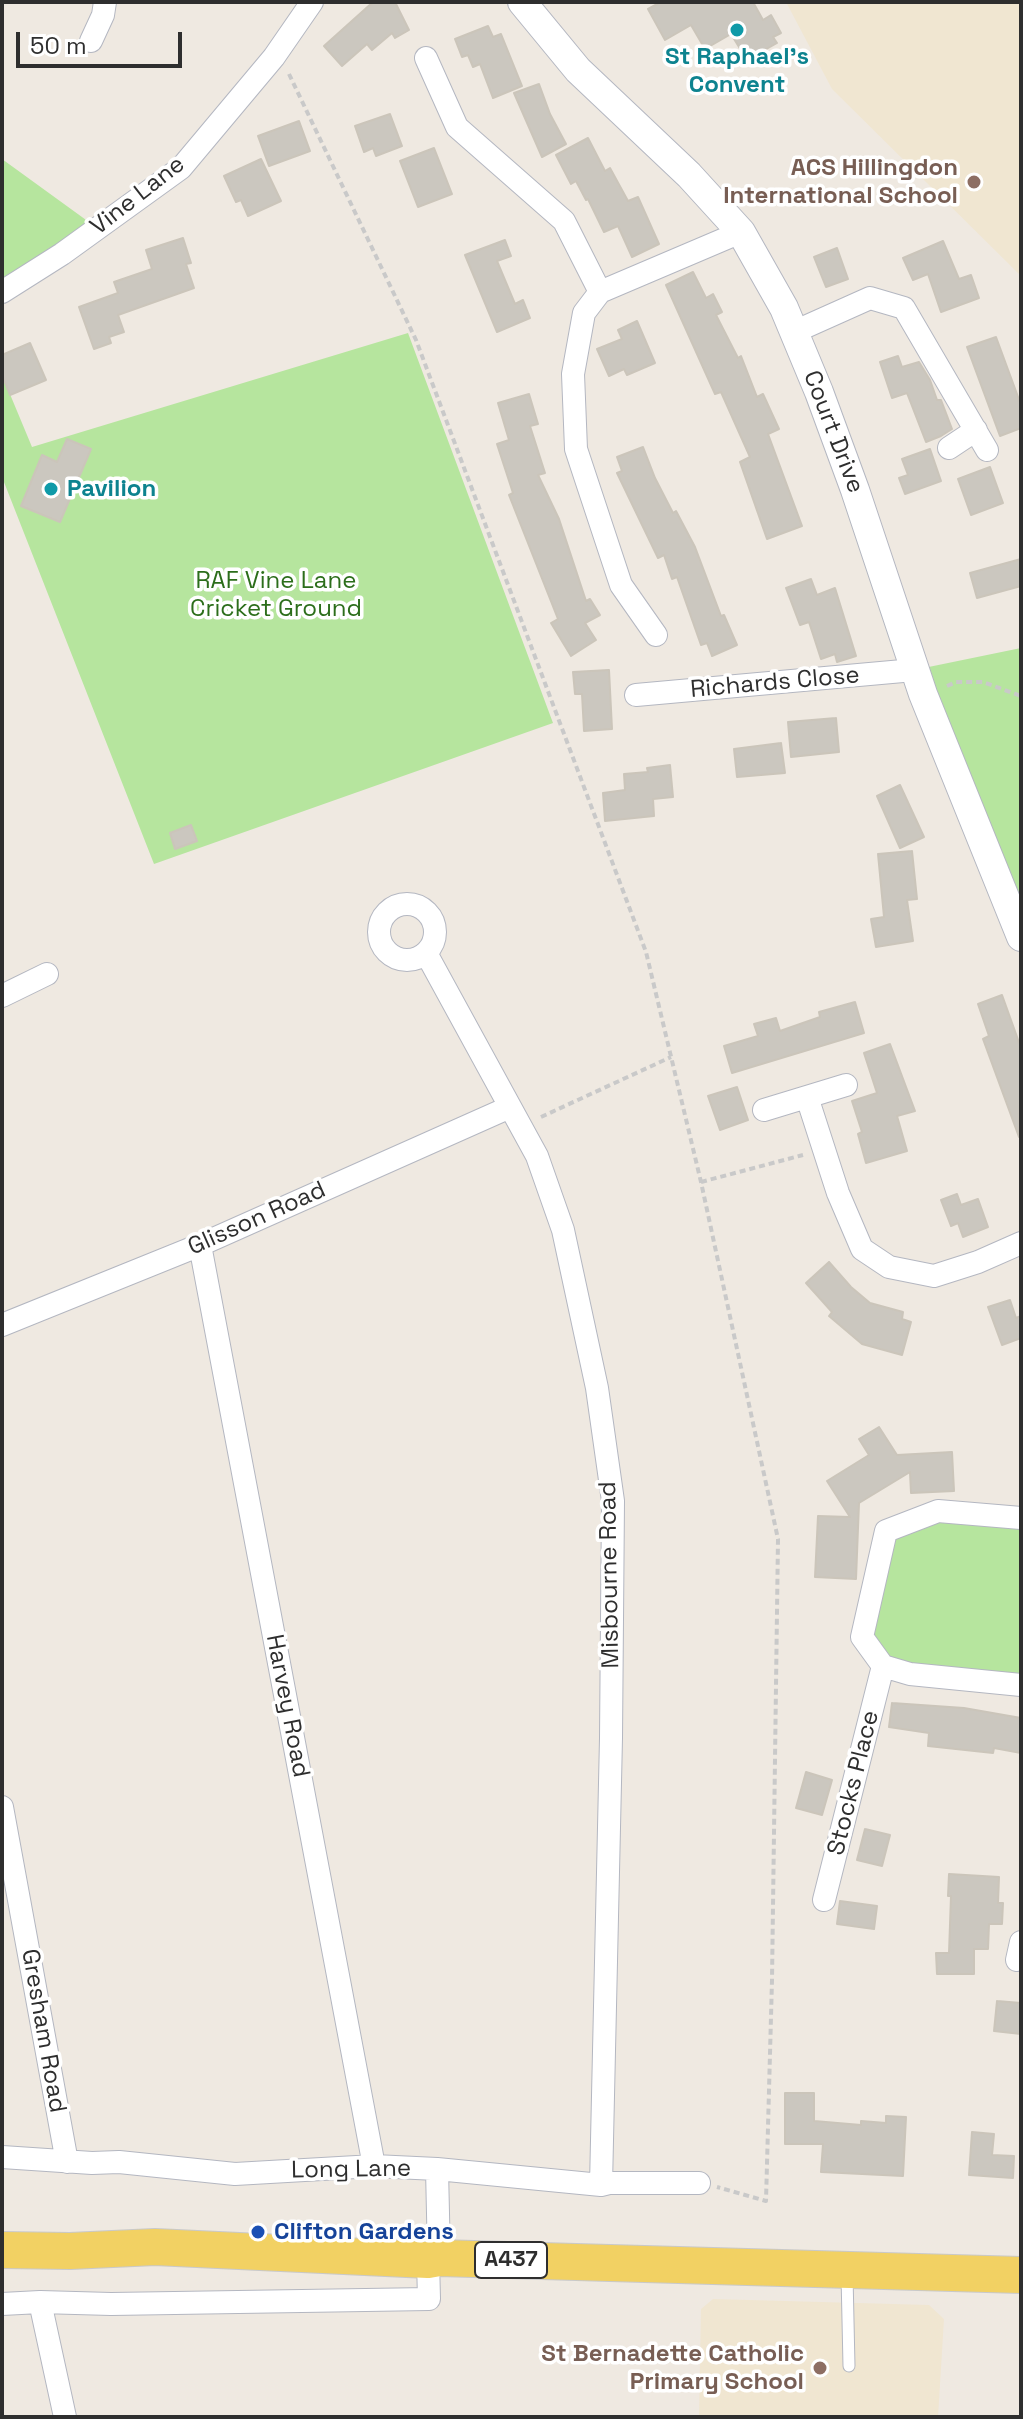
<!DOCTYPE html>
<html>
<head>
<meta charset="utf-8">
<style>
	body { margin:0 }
	#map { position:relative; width:1023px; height:2419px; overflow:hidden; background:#efe9e1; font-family:"Space Grotesk",sans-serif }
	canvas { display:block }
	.frame { position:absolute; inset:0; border:4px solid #2e2e2e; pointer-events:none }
	.scale { position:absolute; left:16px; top:32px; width:166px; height:36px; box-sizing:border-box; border:4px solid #2e2e2e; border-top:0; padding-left:10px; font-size:24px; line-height:28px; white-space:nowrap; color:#2e2e2e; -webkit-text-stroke:6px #fff; paint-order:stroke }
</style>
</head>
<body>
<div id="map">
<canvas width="1023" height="2419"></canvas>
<div class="frame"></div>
<div class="scale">50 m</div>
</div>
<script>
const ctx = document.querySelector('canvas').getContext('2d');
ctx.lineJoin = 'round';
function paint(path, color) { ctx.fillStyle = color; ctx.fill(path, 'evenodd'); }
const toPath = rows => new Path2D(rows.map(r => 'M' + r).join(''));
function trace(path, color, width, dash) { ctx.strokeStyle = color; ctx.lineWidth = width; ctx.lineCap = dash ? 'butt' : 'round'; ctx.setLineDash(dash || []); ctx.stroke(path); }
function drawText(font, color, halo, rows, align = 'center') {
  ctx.font = font + ' "Space Grotesk",sans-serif'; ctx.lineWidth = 7; ctx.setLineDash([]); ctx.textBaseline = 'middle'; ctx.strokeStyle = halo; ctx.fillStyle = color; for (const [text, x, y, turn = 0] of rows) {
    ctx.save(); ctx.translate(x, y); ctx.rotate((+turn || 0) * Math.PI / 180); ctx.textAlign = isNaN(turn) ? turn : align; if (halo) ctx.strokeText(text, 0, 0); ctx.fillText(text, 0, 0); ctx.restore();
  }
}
const education = toPath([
	[786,2,1021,2,1021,276,832,89],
	[713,2299,929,2305,944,2319,938,2417,699,2417,701,2309]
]);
const green = toPath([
	[2,159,93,225,2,286],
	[408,333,553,723,154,864,2,477,2,375,32,447],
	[1021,648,1021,937,914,670],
	[938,1511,1021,1518,1021,1685,910,1674,862,1637,886,1531]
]);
const building = toPath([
	[373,2,395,2,409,30,395,38,392,33,372,50,367,44,342,66,324,46,373,2],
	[661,2,753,2,763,20,771,15,781,33,773,37,777,43,747,60,731,34,705,49,691,25,665,40,648,9,661,2],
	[488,26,493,37,501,34,522,86,493,98,480,64,473,67,468,55,462,57,455,39,488,26],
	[539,84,550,114,566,144,542,157,514,93,539,84],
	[390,114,402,146,376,156,373,148,364,152,355,126,390,114],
	[299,121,310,151,269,166,258,136,299,121],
	[588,138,605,171,610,168,628,201,638,197,659,244,632,257,618,226,604,232,588,199,586,200,576,181,571,184,556,155,588,138],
	[434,148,452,194,418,207,400,161,434,148],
	[261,159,281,201,248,216,241,200,236,202,224,176,261,159],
	[183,238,191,263,186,264,194,288,118,315,124,332,109,337,111,343,94,349,79,307,118,293,114,282,152,269,146,250,183,238],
	[505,240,511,256,497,261,515,304,523,300,530,318,497,332,465,255,505,240],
	[943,241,959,279,971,275,979,298,941,312,928,274,913,280,903,258,943,241],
	[837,248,848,279,826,287,814,257,837,248],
	[693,272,706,298,713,294,722,312,716,315,738,358,741,356,757,397,763,394,779,429,768,434,802,526,767,539,740,462,750,457,721,392,715,394,666,285,693,272],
	[637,321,655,363,627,375,624,369,609,376,597,349,622,339,618,330,637,321],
	[996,337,1021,405,1021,428,1000,436,967,347,996,337],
	[30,343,46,380,10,395,2,375,2,355,30,343],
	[898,356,902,367,919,362,930,380,937,400,941,400,952,429,941,436,926,442,907,393,892,398,880,362,898,356],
	[529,394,538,424,530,426,545,473,538,475,559,519,586,601,590,599,600,615,585,623,596,640,571,656,551,623,558,619,509,495,513,493,497,444,509,440,498,403,529,394],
	[67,439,91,449,60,522,21,506,42,455,57,462,67,439],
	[643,447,655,478,673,513,676,511,695,547,721,616,724,615,737,645,712,656,707,643,701,645,677,577,672,579,664,555,658,558,617,473,622,471,617,457,643,447],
	[930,449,941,481,905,494,899,478,908,475,902,459,930,449],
	[990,467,1003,503,971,515,958,479,990,467],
	[1021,559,1021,586,977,598,970,573,1021,559],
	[811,579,817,595,835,588,856,656,837,662,835,654,821,659,809,622,800,625,786,588,811,579],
	[609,670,612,729,584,731,582,694,575,694,573,672,609,670],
	[836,718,839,752,791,757,788,722,836,718],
	[781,743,785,773,737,777,734,749,781,743],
	[670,765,673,797,653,799,654,816,605,821,603,793,625,790,624,774,648,772,647,768,670,765],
	[900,785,924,837,900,848,877,796,900,785],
	[191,825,197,841,175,849,170,833,191,825],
	[912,851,917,899,907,900,913,941,876,947,871,919,884,917,878,854,912,851],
	[1002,995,1021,1048,1019,1137,983,1039,989,1036,978,1004,1002,995],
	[855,1002,864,1033,732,1073,724,1046,758,1036,754,1024,776,1018,780,1031,820,1017,819,1012,855,1002],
	[890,1044,915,1111,897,1116,907,1151,866,1163,858,1134,862,1132,852,1101,877,1093,864,1053,890,1044],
	[737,1087,748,1120,720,1130,708,1096,737,1087],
	[957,1194,961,1205,978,1199,988,1227,963,1237,958,1223,951,1226,941,1200,957,1194],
	[829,1262,851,1287,870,1303,903,1312,902,1319,911,1322,902,1355,862,1344,829,1316,832,1312,806,1283,829,1262],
	[1010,1300,1016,1318,1021,1316,1021,1338,1002,1345,988,1307,1010,1300],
	[879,1427,897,1455,952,1452,954,1491,911,1493,910,1472,859,1503,856,1579,815,1577,818,1516,850,1517,827,1481,869,1455,859,1439,879,1427],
	[892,1703,964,1708,1021,1718,1021,1753,994,1748,993,1753,928,1746,929,1733,889,1727,892,1703],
	[806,1772,832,1780,822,1815,796,1808,806,1772],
	[865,1829,890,1835,882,1866,857,1860,865,1829],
	[949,1874,999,1877,998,1903,1003,1903,1002,1924,989,1924,988,1949,974,1949,974,1974,937,1974,936,1953,949,1953,951,1896,948,1896,949,1874],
	[840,1901,877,1906,874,1929,837,1924,840,1901],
	[997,2001,1021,2003,1021,2034,994,2031,997,2001],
	[785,2093,814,2093,814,2121,861,2125,861,2121,886,2123,886,2116,906,2117,903,2176,821,2172,823,2144,785,2144,785,2093],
	[972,2132,994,2134,992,2155,1014,2156,1013,2178,969,2175,972,2132]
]);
const path = toPath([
	[289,74,416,340,646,952,701,1182,778,1539,772,1980,766,2201,717,2187],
	[947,686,956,682,983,682,1021,696],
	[541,1117,671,1057],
	[701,1182,803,1155]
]);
const service = toPath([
	[847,2275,849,2366]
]);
const minor = toPath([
	[91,41,103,15,105,2],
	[426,58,457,127,564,221,600,292],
	[2,292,62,254,181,168,274,57,312,2],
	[794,332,870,298,904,308,987,450],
	[949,448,976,430],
	[656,635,621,585,576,449,573,374,584,313,600,292,741,232],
	[636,695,914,670],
	'379 932a28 28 0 1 1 56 0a28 28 0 1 1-56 0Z',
	[426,953,537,1156,563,1230,597,1388,613,1501,611,1738,601,2185],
	[2,996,47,974],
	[807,1097,838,1193,862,1249,889,1267,934,1276,978,1262,1021,1243],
	[764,1110,846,1085],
	[200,1245,374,2166],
	[2,1325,200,1245,510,1107],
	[1021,1518,938,1511,886,1531,862,1637,883,1666,910,1674,1021,1685],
	[2,1807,67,2162],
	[824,1900,883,1666],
	[1017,1960,1021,1942],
	[2,2157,92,2163,119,2162,235,2174,374,2166,437,2169,601,2185,609,2183,699,2183],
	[437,2169,439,2258],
	[40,2302,65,2417],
	[2,2304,40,2302,111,2304,429,2299,428,2260]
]);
const tertiary = toPath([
	[522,2,578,70,689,175,741,232,784,308,819,392,855,490,923,694,1021,937]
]);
const primary = toPath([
	[2,2250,70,2251,155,2247,428,2260,439,2258,1021,2275]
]);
const markers = [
	[737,30,8,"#0f9aa8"],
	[974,182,8,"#8d6e63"],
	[51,489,8,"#0f9aa8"],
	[258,2232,8,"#1a4fb4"],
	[820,2368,8,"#8d6e63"]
];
const shields = [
	[511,2260,72]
];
const shieldNames = [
	["A437",511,2260]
];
const cultureNames = [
	["St Raphael's",737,57],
	["Convent",737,85],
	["Pavilion",67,489,"left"]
];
const educationNames = [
	["ACS Hillingdon",958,168],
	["International School",958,196],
	["St Bernadette Catholic",804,2354],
	["Primary School",804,2382]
];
const streetNames = [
	["Vine Lane",138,196,-38],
	["Court Drive",833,432,69],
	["Richards Close",775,683,-5],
	["Glisson Road",257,1219,-24],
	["Misbourne Road",610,1575,-91],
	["Harvey Road",287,1706,79],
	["Stocks Place",854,1783,-76],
	["Gresham Road",43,2031,80],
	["Long Lane",351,2170,-1]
];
const parkNames = [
	["RAF Vine Lane",276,581],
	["Cricket Ground",276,609]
];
const transitNames = [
	["Clifton Gardens",274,2232]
];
paint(education, '#f0e6d1');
paint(green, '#b6e59e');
paint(building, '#cbc7bf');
trace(building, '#cbc5ba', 2);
trace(service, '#b4b7c1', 13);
trace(minor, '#b4b7c1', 24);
trace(tertiary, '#b4b7c1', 30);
trace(primary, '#c9c9c9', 38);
trace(path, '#c9c9c9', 4, [6, 4]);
trace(service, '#fff', 11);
trace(minor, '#fff', 22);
trace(tertiary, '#fff', 28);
trace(primary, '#f2d163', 36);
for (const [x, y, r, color] of markers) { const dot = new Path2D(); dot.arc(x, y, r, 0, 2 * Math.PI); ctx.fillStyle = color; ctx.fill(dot); trace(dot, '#fff', 3); }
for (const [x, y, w] of shields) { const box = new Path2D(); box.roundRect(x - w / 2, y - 18, w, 36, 6); ctx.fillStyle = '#fff'; ctx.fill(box); trace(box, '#2e2e2e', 2); }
drawText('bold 22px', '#2e2e2e', null, shieldNames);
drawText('bold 24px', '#0d838f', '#fff', cultureNames);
drawText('bold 24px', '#785e54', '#fff', educationNames, 'right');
drawText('24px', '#2e2e2e', '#fff', streetNames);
drawText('24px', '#2c6e1b', '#fff', parkNames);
drawText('bold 24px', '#164399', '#fff', transitNames, 'left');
</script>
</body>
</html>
